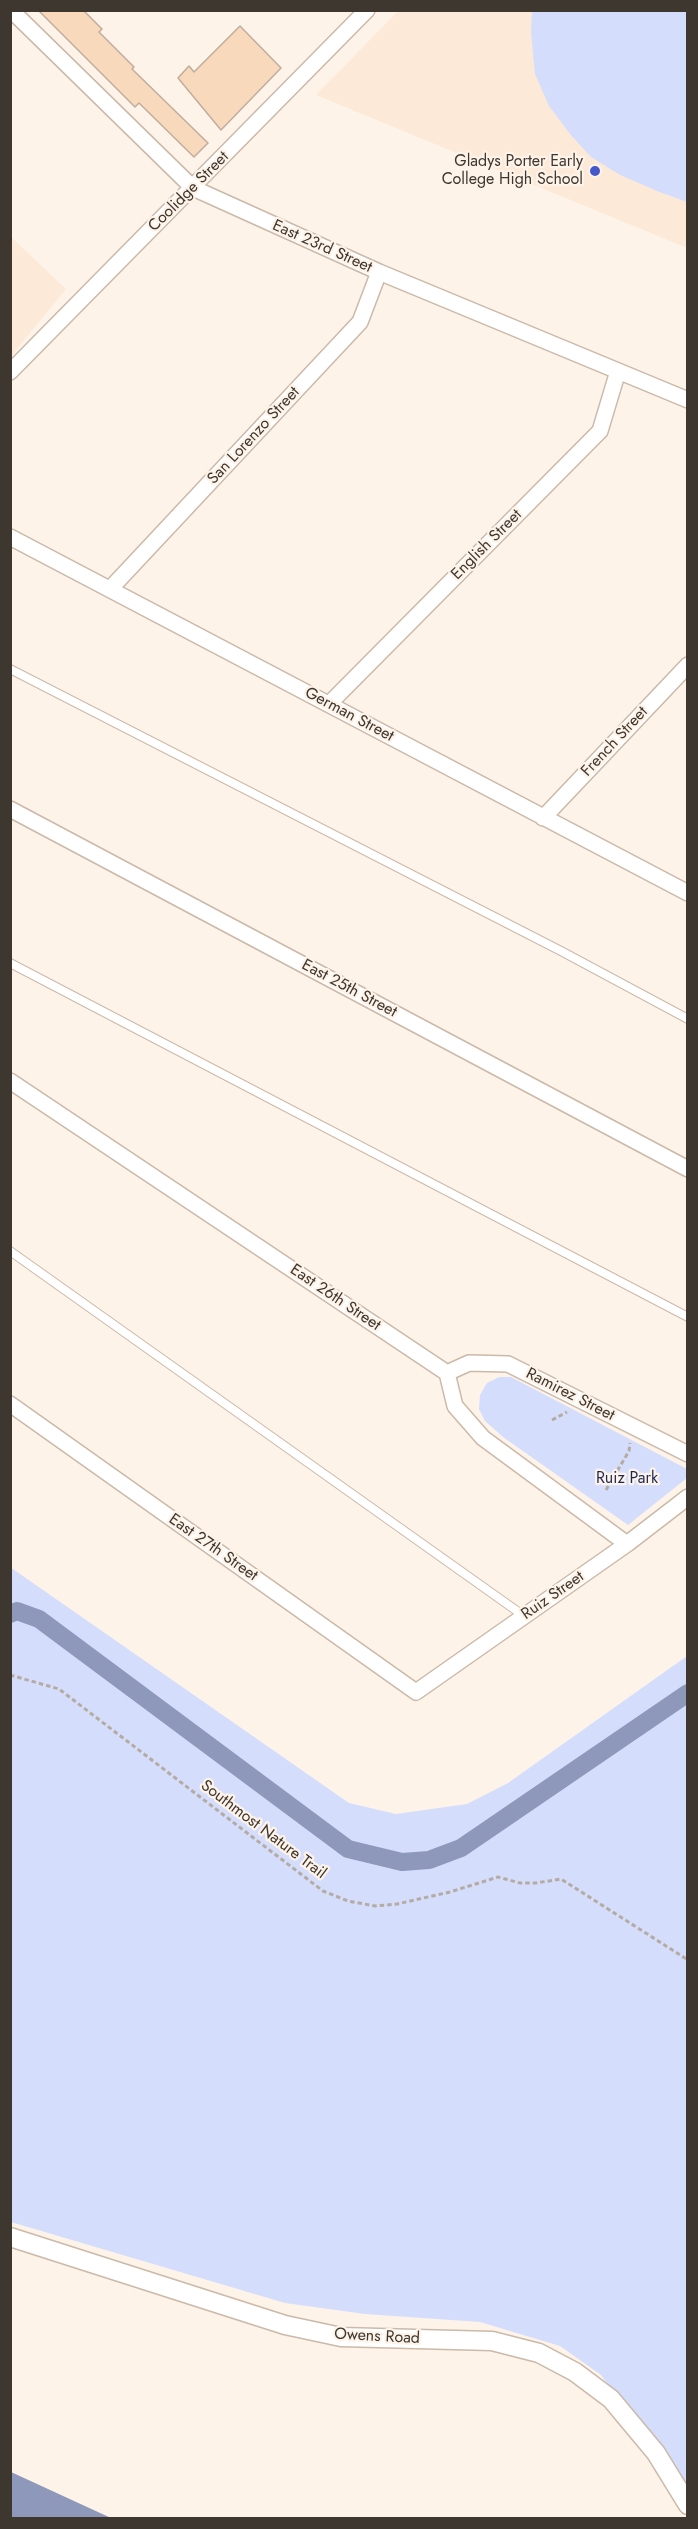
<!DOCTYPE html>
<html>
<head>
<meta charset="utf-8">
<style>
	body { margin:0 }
	#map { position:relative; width:698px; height:2529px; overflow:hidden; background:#fef3e8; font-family:Jost,sans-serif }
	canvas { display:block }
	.frame { position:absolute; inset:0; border:12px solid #3e3730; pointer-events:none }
</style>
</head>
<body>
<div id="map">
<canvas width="698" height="2529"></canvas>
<div class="frame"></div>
</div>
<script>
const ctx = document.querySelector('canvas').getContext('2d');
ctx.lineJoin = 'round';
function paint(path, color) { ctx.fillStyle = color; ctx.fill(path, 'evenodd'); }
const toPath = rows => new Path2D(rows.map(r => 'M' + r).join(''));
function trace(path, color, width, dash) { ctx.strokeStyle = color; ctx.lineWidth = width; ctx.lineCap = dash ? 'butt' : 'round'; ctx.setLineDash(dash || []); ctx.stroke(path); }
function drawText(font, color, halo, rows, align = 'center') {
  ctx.font = font + ' Jost,sans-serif'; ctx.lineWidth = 4.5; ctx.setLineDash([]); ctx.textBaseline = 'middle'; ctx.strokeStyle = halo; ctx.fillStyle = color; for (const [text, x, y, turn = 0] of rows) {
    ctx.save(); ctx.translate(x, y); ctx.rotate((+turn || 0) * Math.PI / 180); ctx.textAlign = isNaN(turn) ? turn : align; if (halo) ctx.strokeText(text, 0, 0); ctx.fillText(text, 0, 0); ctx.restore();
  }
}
const built = toPath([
	[398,11,687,11,687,248,316,95],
	[11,237,66,289,11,356]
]);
const green = toPath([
	[532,11,687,11,687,202,657,191,620,175,591,157,570,134,549,106,535,74,531,33],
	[499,1377,511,1377,687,1469,687,1478,628,1525,503,1437,485,1421,479,1409,480,1395,487,1383],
	[10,1567,349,1803,396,1814,467,1804,508,1783,687,1656,687,2493,601,2375,560,2346,480,2322,365,2314,285,2303,11,2222]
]);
const water = toPath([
	[11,2472,111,2518,11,2518]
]);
const canal = toPath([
	[10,1614,17,1611,39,1619,348,1849,402,1862,429,1860,461,1848,688,1693]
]);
const building = toPath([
	[38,10,83,10,102,29,99,32,134,67,132,69,208,143,194,157,139,103,135,107,38,10],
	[240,26,281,68,221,130,178,78,189,66,194,72,240,26]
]);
const path = toPath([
	[552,1420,567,1412],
	[606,1490,629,1451,630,1443],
	[10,1675,59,1689,323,1891,348,1901,375,1906,397,1904,450,1892,498,1877,520,1883,536,1883,561,1879,688,1960]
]);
const service = toPath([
	[10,669,561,951,688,1019],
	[10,963,688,1317],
	[10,1251,524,1616]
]);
const minor = toPath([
	[11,10,193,188,379,272,688,400],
	[10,372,367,10],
	[10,537,688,893],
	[111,588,360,322,379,272],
	[329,704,600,431,618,371],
	[10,809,688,1169],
	[543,818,688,665],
	[10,1081,447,1373,455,1406,483,1438,627,1544],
	[447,1373,469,1363,508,1364,688,1454],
	[10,1404,416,1692,627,1544,688,1497]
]);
const tertiary = toPath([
	[10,2237,285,2325,341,2337,492,2341,539,2353,575,2372,611,2399,656,2453,688,2505]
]);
const markers = [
	[595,171,6,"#4357cb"]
];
const poiNames = [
	["Gladys Porter Early",583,162],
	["College High School",583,180]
];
const streetNames = [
	["Coolidge Street",189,192,-45],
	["East 23rd Street",322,247,24],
	["San Lorenzo Street",254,436,-47],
	["English Street",487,545,-45],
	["German Street",349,715,28],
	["French Street",615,742,-47],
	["East 25th Street",349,989,28],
	["East 26th Street",335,1298,34],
	["Ramirez Street",570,1395,27],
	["East 27th Street",213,1548,35],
	["Ruiz Street",553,1596,-35],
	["Southmost Nature Trail",263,1830,37],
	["Owens Road",377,2337,3]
];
const parkNames = [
	["Ruiz Park",627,1479]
];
paint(built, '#fde9d7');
paint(green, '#d4defc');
paint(water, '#8d98bb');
trace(canal, '#8d98bb', 18);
paint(building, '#f9d9bc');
trace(building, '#bfad9d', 1.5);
trace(service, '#cbb9a9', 10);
trace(minor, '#cbb9a9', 18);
trace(tertiary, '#cbb9a9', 21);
trace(path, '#b5aba2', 3, [4.5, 3]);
trace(service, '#fff', 8);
trace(minor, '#fff', 15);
trace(tertiary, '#fff', 18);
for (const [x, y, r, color] of markers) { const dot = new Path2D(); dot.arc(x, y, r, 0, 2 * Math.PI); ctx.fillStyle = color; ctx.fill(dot); trace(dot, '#fef3e8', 2); }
drawText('16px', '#3e3730', '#fef3e8', poiNames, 'right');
drawText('16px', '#3e3730', '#fef3e8', streetNames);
drawText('16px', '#1e2855', '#fef3e8', parkNames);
</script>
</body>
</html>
